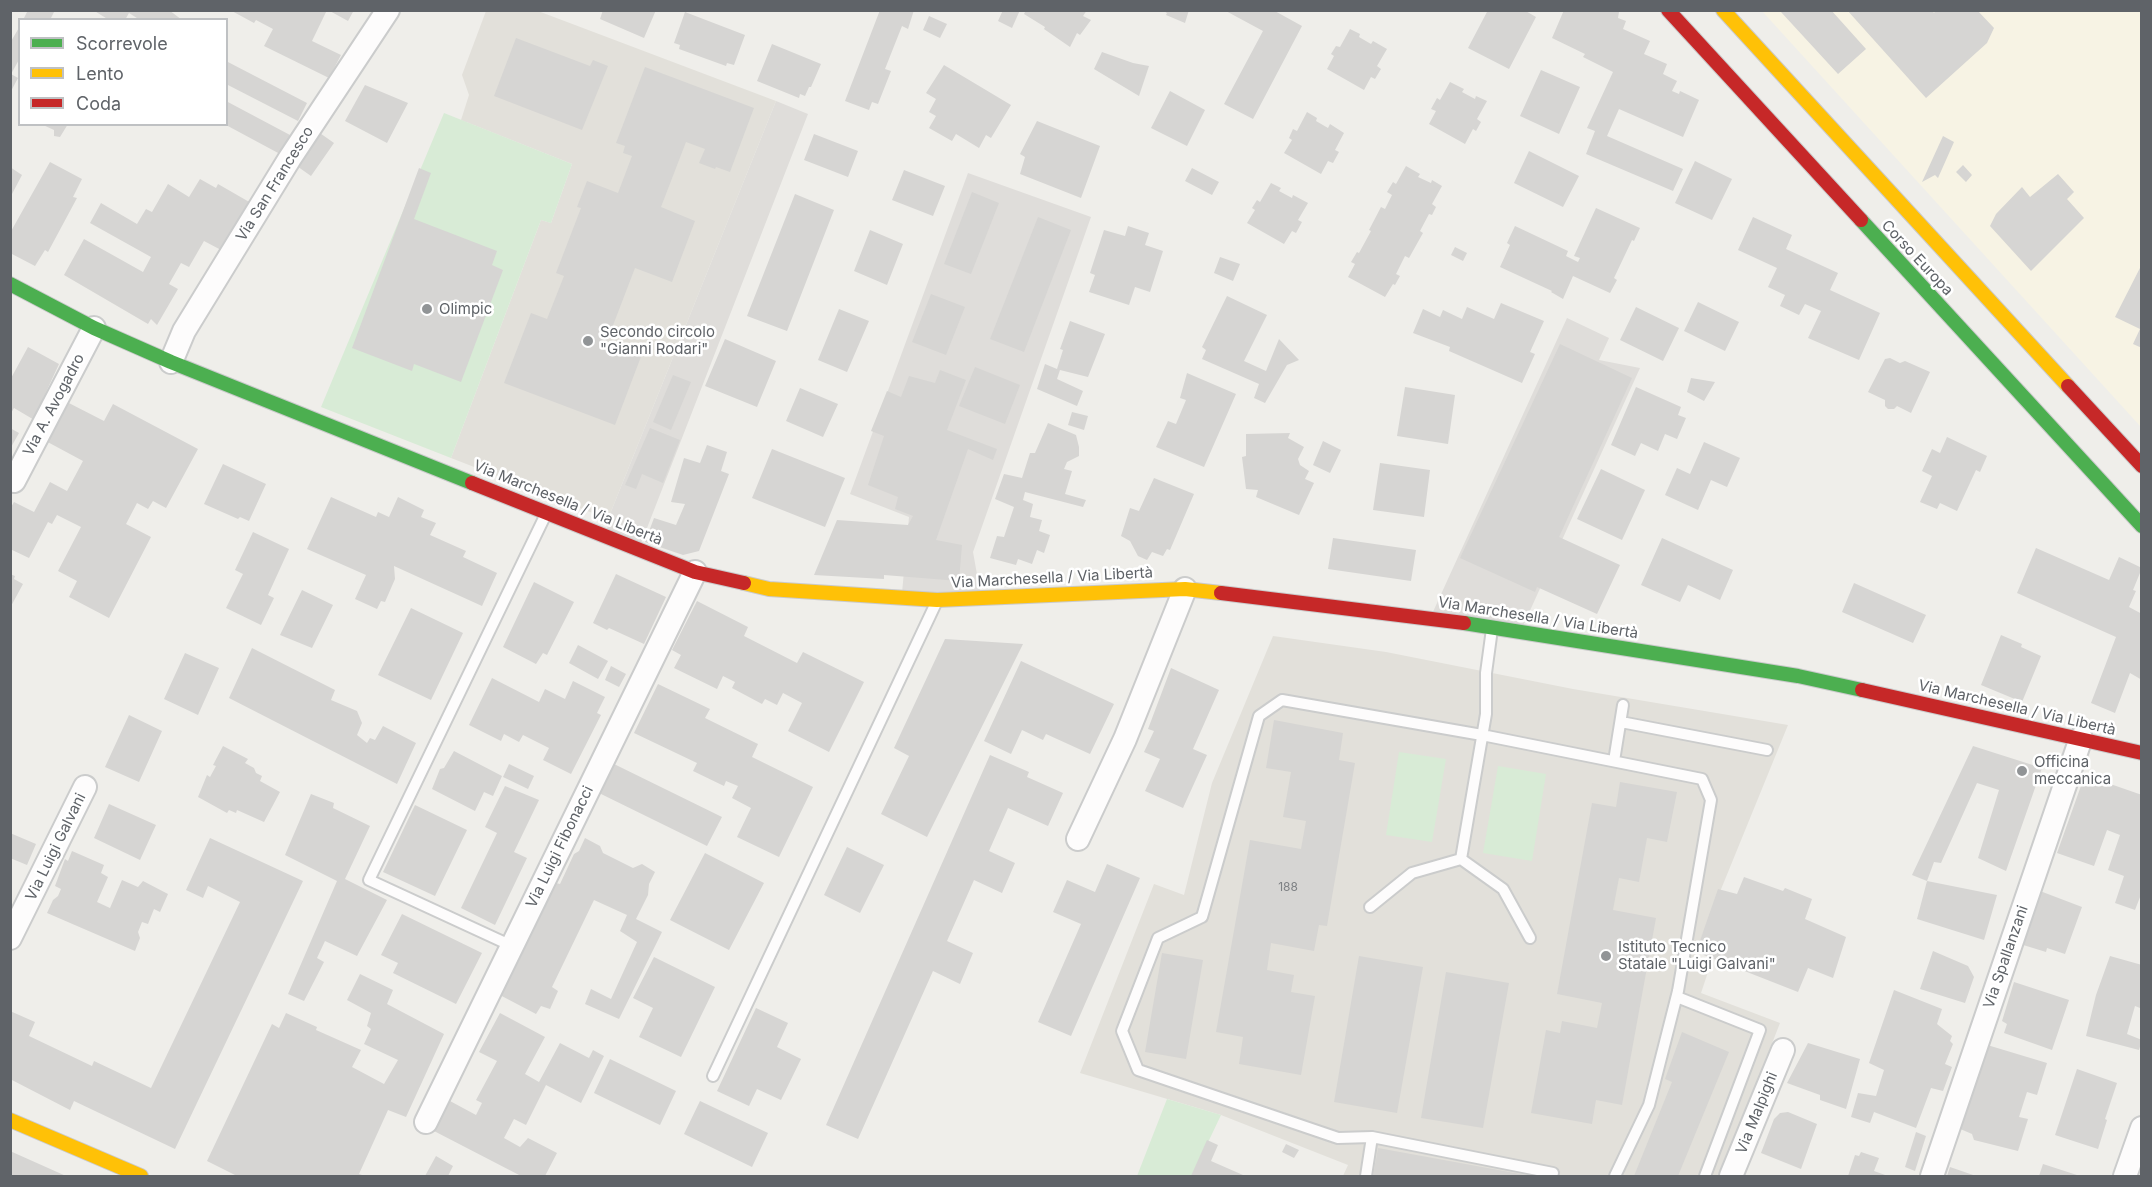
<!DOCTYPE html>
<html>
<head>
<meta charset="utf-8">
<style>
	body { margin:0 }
	#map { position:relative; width:2152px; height:1187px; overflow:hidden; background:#efeeea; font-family:Inter,sans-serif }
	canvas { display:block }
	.frame { position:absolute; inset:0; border:12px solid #5f6368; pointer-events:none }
	.legend { position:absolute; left:18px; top:18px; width:210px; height:108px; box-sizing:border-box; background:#fff; border:2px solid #bfc1c3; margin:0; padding:8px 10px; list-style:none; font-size:18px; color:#5f6368 }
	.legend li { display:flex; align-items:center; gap:12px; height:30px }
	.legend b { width:30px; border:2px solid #bfc1c3 }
</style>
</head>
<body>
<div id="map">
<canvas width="2152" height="1187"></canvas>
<div class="frame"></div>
<ul class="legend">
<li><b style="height:8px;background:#4caf50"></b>Scorrevole</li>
<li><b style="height:8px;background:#ffc107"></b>Lento</li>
<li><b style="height:8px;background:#c62828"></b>Coda</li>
</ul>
</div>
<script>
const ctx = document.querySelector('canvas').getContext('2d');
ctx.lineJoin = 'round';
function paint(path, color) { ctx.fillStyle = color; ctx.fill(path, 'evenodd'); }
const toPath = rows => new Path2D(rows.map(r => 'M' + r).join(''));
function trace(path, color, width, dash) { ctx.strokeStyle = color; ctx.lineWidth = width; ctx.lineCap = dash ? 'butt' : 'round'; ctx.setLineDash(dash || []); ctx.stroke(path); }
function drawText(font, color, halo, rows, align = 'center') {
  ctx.font = font + ' Inter,sans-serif'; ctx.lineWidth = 5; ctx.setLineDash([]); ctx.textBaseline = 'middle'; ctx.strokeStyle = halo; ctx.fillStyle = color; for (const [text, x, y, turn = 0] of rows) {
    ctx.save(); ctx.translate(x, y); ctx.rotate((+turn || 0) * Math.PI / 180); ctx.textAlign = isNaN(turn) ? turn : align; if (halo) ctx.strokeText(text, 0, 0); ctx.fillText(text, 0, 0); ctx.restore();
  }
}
const commercial = toPath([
	[1762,11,2141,11,2141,427]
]);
const industrial = toPath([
	[776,101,808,114,640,546,607,532,608,519],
	[968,173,1091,217,973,552,980,591,902,593,909,517,850,494],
	[1567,318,1609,338,1599,360,1640,368,1523,626,1432,614]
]);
const education = toPath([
	[486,11,538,11,776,101,608,519,451,458,541,220,551,223,572,164,461,120,469,95,462,75],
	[1273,636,1386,652,1573,689,1788,725,1693,958,1710,966,1701,993,1780,1023,1720,1176,1343,1176,1348,1165,1221,1115,1080,1073,1154,884,1184,895,1212,783]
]);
const green = toPath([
	[444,113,572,164,551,223,541,220,451,458,321,407],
	[1399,752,1446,759,1432,842,1386,835],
	[1498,766,1546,774,1532,861,1483,853],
	[1167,1099,1221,1115,1192,1176,1137,1176]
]);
const building = toPath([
	[28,10,55,10,50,20,23,20],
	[93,10,169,10,182,20,140,20,129,13,125,20,109,20],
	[230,10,327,10,312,41,341,55,329,78,264,46,273,29,256,20,254,23],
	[328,10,354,10,348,21],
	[603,10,656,10,644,38,600,19],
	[880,10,914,10,908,29,902,26,885,69,891,71,878,104,872,102,869,110,845,101],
	[1003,10,1020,10,1012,28,998,21],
	[1026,10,1087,10,1083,16,1091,20,1080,35,1077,33,1070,47,1044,29,1045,27,1024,14],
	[1162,10,1189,10,1185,23,1166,15,1167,13],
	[1224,10,1273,10,1302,26,1253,119,1224,104,1263,31],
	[1488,10,1524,10,1536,17,1509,69,1468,48],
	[1564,10,1619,12,1618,18,1626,21,1623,29,1650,41,1644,54,1667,64,1663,74,1677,81,1672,91,1679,94,1680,91,1699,100,1683,137,1619,109,1607,136,1683,169,1673,191,1586,154,1595,131,1587,128,1613,72,1583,57,1585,54,1552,38],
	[1783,10,1831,10,1866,49,1838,74,1781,12],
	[1847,10,1932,10,1934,13,1936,10,1977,10,1994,28,1987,43,1926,98],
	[685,12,745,35,734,65,727,63,726,66,679,49,680,45,674,43],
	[929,16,947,24,940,38,923,30],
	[20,26,20,58,11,74,18,78,10,93,10,43],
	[1350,29,1360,34,1359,37,1371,44,1373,41,1387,49,1377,66,1381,69,1375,79,1371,77,1364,90,1327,69,1334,56,1331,54,1336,46,1340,47],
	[516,38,590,66,593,60,608,66,582,130,494,96],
	[772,44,821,64,811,87,809,87,805,96,800,94,799,98,757,81],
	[1102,52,1133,63,1149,66,1139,96,1094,69],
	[226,61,307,103,298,121,226,84],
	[944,65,1011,105,991,138,986,135,979,148,956,134,952,141,929,128,936,116,929,112,936,99,926,93],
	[645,67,754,108,730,172,716,167,715,169,699,163,705,149,686,142,661,207,695,221,672,282,635,268,607,341,642,354,615,425,504,383,531,313,547,319,564,276,556,273,581,208,577,207,587,181,618,193,632,156,623,153,625,146,616,143],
	[1541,70,1580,87,1559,134,1520,116],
	[1450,82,1464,89,1462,92,1475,99,1476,96,1487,101,1477,119,1481,122,1476,131,1473,129,1465,144,1429,124,1436,111,1431,109,1437,98,1440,100],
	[365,85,408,103,387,143,345,121],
	[1170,91,1205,110,1187,146,1151,128],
	[226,101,290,135,280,154,226,125],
	[1307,112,1317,118,1316,121,1328,128,1330,124,1344,133,1335,150,1339,152,1333,163,1328,161,1321,174,1284,153,1292,140,1289,138,1293,129,1297,131],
	[1037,121,1100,146,1081,198,1020,174,1025,157,1020,154],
	[41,124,68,124,60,137,54,136,54,130],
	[317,131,334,143,311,176,294,164],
	[814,134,858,151,848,177,804,160],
	[1943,136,1954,142,1938,178,1935,175,1922,182],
	[1529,151,1579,176,1563,207,1514,183],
	[1695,161,1732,179,1712,220,1675,203],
	[50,162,82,179,73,197,77,198,48,252,45,250,35,266,10,253,10,233],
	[1963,165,1972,175,1966,182,1956,172],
	[1406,166,1420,174,1418,177,1431,183,1432,180,1442,186,1432,204,1436,207,1432,215,1429,214,1420,231,1423,233,1409,258,1405,256,1396,274,1400,276,1395,285,1393,284,1385,297,1348,277,1355,264,1351,262,1357,252,1359,253,1371,231,1369,230,1381,207,1385,209,1392,195,1387,192,1393,182,1396,184],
	[10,167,22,175,12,194,10,193],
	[419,168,431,173,414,219,497,251,492,265,503,270,461,382,414,364,412,371,352,348],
	[1192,168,1219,182,1212,195,1185,181],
	[904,170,945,186,933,216,892,200],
	[2058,174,2074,192,2067,199,2084,218,2031,271,1990,226,1996,214,2022,187,2030,197],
	[200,179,216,188,218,184,251,203,223,251,204,241,189,267,181,263,169,284,178,289,157,325,151,319,148,324,64,275,84,239,143,272,151,257,90,223,101,203,137,224,146,209,152,212,168,184,189,197],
	[1271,183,1281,188,1279,191,1292,198,1293,195,1308,203,1298,220,1302,222,1296,233,1292,231,1284,244,1247,223,1255,210,1252,208,1257,200,1260,202],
	[972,192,999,203,971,274,944,264],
	[795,194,834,210,787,331,747,316],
	[1596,208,1640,228,1634,241,1632,240,1614,278,1617,280,1610,293,1573,276,1563,299,1551,292,1552,291,1500,267,1510,245,1507,243,1515,226,1568,251,1566,256,1578,262,1580,258,1574,256],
	[1038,217,1071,230,1024,352,990,339],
	[1753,217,1792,235,1786,249,1838,273,1830,290,1880,313,1859,360,1808,338,1821,311,1805,304,1799,315,1780,306,1785,295,1768,287,1777,268,1738,250],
	[1128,226,1149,233,1145,245,1163,251,1150,292,1135,287,1129,305,1089,292,1095,275,1090,273,1104,230,1125,236],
	[870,230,903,244,887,285,854,271],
	[1455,247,1467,253,1463,261,1451,255],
	[1220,257,1240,264,1233,281,1214,273],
	[2142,264,2142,348,2133,344,2140,329,2115,317],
	[931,294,965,307,946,355,912,342],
	[1227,296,1267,315,1244,361,1266,371,1279,339,1299,360,1287,365,1265,403,1254,398,1259,384,1202,359,1206,350,1202,347],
	[1698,302,1739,322,1725,351,1684,331],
	[1501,303,1544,321,1530,352,1535,354,1522,383,1449,351,1450,347,1413,333,1423,309,1440,317,1443,310,1462,319,1467,307,1494,319],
	[1636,307,1679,328,1663,361,1620,340],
	[839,309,869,321,847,372,818,360],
	[1070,321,1105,334,1088,377,1060,370,1057,379,1083,391,1077,406,1037,389,1045,364,1057,369,1063,350,1060,349],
	[725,339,776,361,757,407,705,386],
	[1560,344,1632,378,1559,537,1620,565,1597,614,1537,587,1535,592,1460,558],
	[28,347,59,364,41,403,45,405,36,421,14,408,10,415,10,380],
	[1890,358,1900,363,1905,361,1930,372,1911,413,1897,406,1894,409,1888,409,1885,406,1885,400,1868,392,1885,359],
	[975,367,1020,385,1005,424,959,406],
	[940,370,966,380,947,430,997,449,993,460,968,449,936,540,962,545,959,581,884,575,884,579,814,575,837,520,908,525,913,516,895,509,898,497,868,485,884,436,871,431,887,391,901,397,909,376,935,383],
	[1187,373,1236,394,1204,467,1156,447,1168,421,1176,424,1186,400,1180,398],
	[673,375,691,382,671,430,653,422],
	[1691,378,1715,382,1704,401,1687,392],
	[1405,387,1455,395,1448,444,1397,436],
	[1636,387,1681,407,1678,415,1686,418,1677,439,1665,434,1658,451,1641,443,1635,456,1611,445],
	[800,388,838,404,823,437,786,421],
	[63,400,104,421,113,404,198,449,166,508,153,501,148,509,137,503,126,524,151,537,109,618,69,597,77,581,58,571,81,527,57,515,52,524,48,522,29,558,10,549,10,509,14,502,34,512,50,482,67,491,83,461,42,439],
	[1072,412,1088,416,1084,430,1068,425],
	[1048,423,1076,435,1079,447,1079,456,1067,462,1064,469,1072,471,1065,494,1086,500,1083,507,1025,492,1023,500,1033,504,1030,517,1042,520,1039,531,1050,535,1044,553,1037,550,1032,564,1018,559,1016,565,990,558,997,536,1004,537,1014,507,995,499,1004,474,1022,478,1030,453,1035,453],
	[10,428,19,433,10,449],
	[650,428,680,440,663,483,642,474,636,489,625,485],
	[1290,433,1288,438,1304,447,1298,459,1300,465,1309,471,1305,479,1314,483,1299,515,1256,497,1258,490,1246,489,1242,457,1246,456,1246,434],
	[1947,437,1987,456,1980,472,1976,470,1957,511,1940,503,1937,509,1920,502,1932,476,1922,471,1932,449,1940,453],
	[1323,441,1341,450,1330,473,1313,465],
	[1704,442,1740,458,1727,487,1711,480,1698,510,1665,495,1677,468,1690,474],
	[707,445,727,452,721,471,729,474,699,551,683,555,645,542,654,518,676,525,685,504,671,502,684,458,700,463],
	[772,449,845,478,825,527,752,498],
	[1380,463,1430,470,1424,517,1373,510],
	[223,464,266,484,249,521,240,517,238,519,204,504],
	[1601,469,1645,490,1622,540,1577,519],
	[1154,478,1194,494,1170,550,1167,549,1163,556,1152,552,1147,560,1138,556,1130,541,1121,536,1130,508,1139,511],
	[331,497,376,517,378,512,389,517,398,497,424,510,421,517,436,523,430,535,466,551,463,557,497,573,482,606,394,566,395,579,385,602,381,601,377,609,355,599,366,575,307,549],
	[253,532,289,549,268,595,274,598,261,625,226,608,243,574,235,570],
	[1333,538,1416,550,1411,581,1328,569],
	[1662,538,1733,570,1720,600,1688,585,1680,602,1641,585],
	[2036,548,2109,580,2119,557,2142,568,2133,590,2136,591,2129,607,2142,614,2142,680,2130,673,2115,713,2091,703,2116,637,2017,593],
	[10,574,15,576,14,579,23,584,10,608],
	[616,574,666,597,644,644,609,628,607,630,593,623],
	[534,582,574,602,547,655,543,653,536,664,503,647],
	[1854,583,1926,615,1913,643,1842,612],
	[302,590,333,605,312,648,280,635],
	[697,601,748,627,744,636,797,663,803,652,864,682,829,752,788,731,802,703,783,693,777,705,765,699,762,704,732,688,735,682,723,676,717,689,674,668,681,655,672,650],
	[411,608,463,633,431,700,378,675],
	[2001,635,2022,644,2021,647,2041,656,2022,702,1981,685],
	[945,639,1023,644,927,837,881,814,909,756,894,748],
	[578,645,608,661,598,679,569,663],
	[252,648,335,690,331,700,357,711,362,723,357,735,367,743,370,738,375,740,383,726,416,743,397,784,229,698],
	[185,653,219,668,198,715,164,699],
	[1021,661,1114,704,1090,754,1046,734,1043,740,1022,730,1011,754,984,741],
	[611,666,626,674,619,687,605,680],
	[1171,668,1219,690,1193,749,1207,755,1183,808,1145,791,1160,759,1144,752,1154,731,1148,729],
	[492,678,539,702,545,689,565,699,573,681,605,697,597,713,601,715,571,774,543,760,549,748,523,735,519,742,504,734,501,741,469,725],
	[658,684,710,709,705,718,758,744,752,757,813,787,779,857,737,837,751,808,732,798,738,786,726,781,724,786,693,771,697,763,634,733],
	[129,715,162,731,139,782,105,767],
	[1274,720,1343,733,1339,760,1355,763,1327,926,1319,925,1314,951,1271,943,1267,970,1294,975,1291,992,1315,996,1301,1075,1239,1064,1243,1037,1216,1032,1250,840,1301,849,1306,821,1283,817,1291,772,1266,768],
	[223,746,248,759,245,763,254,768,256,773,262,776,260,781,280,792,264,822,237,810,236,813,229,810,227,813,198,797,207,775,210,777,216,766,213,765],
	[1973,746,2042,768,2006,871,1978,858,1999,790,1977,783,1941,863,1934,862,1927,881,1912,875],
	[454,751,502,776,493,796,484,792,475,811,432,789,440,769,444,768],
	[990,755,1029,772,1027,777,1063,793,1048,826,1008,808,989,851,1015,863,1002,893,974,880,947,941,973,953,960,984,933,971,858,1139,826,1125],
	[509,764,534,776,528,789,503,777],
	[614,764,722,817,707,846,599,793],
	[2096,779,2142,795,2142,892,2135,910,2115,903,2124,876,2108,870,2120,835,2107,830,2094,866,2057,853,2082,783],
	[1620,782,1677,792,1667,842,1647,838,1639,882,1619,878,1613,910,1656,918,1622,1105,1596,1100,1592,1124,1531,1113,1546,1030,1560,1033,1562,1021,1597,1028,1602,1003,1557,994,1592,803,1616,807],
	[505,786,539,800,514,852,527,858,495,925,461,908,497,833,485,827],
	[311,794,334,803,333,808,370,826,345,879,387,900,357,956,325,941,317,958,324,962,304,1001,288,994,337,881,285,855],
	[109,804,156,825,140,860,94,838],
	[415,805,467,830,435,896,383,872],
	[10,833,36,844,27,865,10,858],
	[210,838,303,881,175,1149,74,1101,70,1110,10,1079,10,1011,35,1022,29,1036,92,1066,94,1061,151,1088,240,902,208,886,203,898,186,890],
	[585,838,600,846,603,853,633,868,642,864,655,872,649,884,648,895,636,919,662,932,619,1019,585,1004,591,989,611,999,637,942,620,931,627,915,594,900,552,987,558,991,550,1009,541,1006,536,1014,496,993,552,882,560,884,574,854,579,851],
	[847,847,884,865,860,913,824,895],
	[72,851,104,865,101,873,108,877,97,902,110,908,122,880,138,887,143,881,168,894,160,912,154,909,148,924,142,922,138,932,140,938,135,951,47,913,53,900,58,896,61,889,55,886,65,859,68,861],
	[705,853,764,883,729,950,670,920],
	[1107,864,1140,878,1071,1036,1038,1022,1081,924,1053,912,1067,880,1095,892],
	[1744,877,1783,891,1785,888,1812,899,1805,919,1846,937,1833,978,1808,968,1798,992,1696,952,1718,889,1737,894],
	[1927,881,1997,895,1984,940,1917,919],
	[2040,891,2082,907,2065,954,2047,948,2046,952,2020,944],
	[402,914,482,953,456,1004,393,973,398,963,381,955],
	[1933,951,1968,966,1974,977,1965,1003,1920,989],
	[1162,953,1203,960,1186,1059,1145,1052],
	[1359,956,1423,967,1397,1113,1334,1102],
	[2110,956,2142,965,2142,1005,2140,1008,2135,1006,2127,1034,2142,1040,2139,1050,2086,1036,2096,995],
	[654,957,715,987,681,1057,639,1037,653,1008,633,998],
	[1446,972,1509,983,1483,1128,1421,1118],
	[360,974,393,990,387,1004,444,1034,406,1117,388,1110,359,1174,365,1176,237,1176,207,1161,272,1024,279,1028,286,1013,317,1027,316,1030,361,1050,352,1067,384,1084,398,1060,364,1044,371,1029,367,1026,371,1013,347,1000],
	[2014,982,2069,1000,2052,1050,2004,1033,2007,1024,2002,1021],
	[1894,990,1942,1009,1937,1024,1952,1036,1950,1041,1953,1044,1945,1064,1952,1067,1943,1091,1931,1088,1916,1128,1874,1112,1870,1123,1851,1117,1858,1093,1876,1096,1884,1070,1869,1063],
	[756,1008,788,1023,777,1047,801,1059,781,1100,757,1089,749,1106,717,1091],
	[500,1013,545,1037,525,1074,539,1082,560,1043,589,1058,593,1050,604,1056,581,1103,546,1085,526,1125,514,1119,504,1138,520,1147,528,1138,557,1153,545,1176,521,1176,434,1131,450,1101,476,1115,482,1103,476,1100,497,1061,479,1052],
	[1682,1032,1729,1052,1678,1176,1634,1176,1672,1082,1665,1079],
	[1808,1043,1860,1059,1846,1109,1820,1100,1820,1095,1787,1083],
	[1984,1044,2047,1063,2037,1095,2027,1092,2019,1117,2028,1119,2018,1151,1974,1140,1972,1134,1958,1128],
	[610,1059,676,1091,660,1125,594,1093],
	[2077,1069,2117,1083,2105,1119,2107,1120,2098,1149,2055,1135],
	[700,1101,768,1133,752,1167,684,1134],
	[1788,1112,1817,1124,1801,1169,1761,1153,1774,1119,1780,1113],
	[1916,1132,1926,1136,1915,1171,1905,1167],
	[1207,1140,1218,1145,1211,1161,1243,1175,1242,1176,1191,1176],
	[1286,1144,1299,1150,1294,1158,1282,1152],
	[1378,1148,1526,1175,1526,1176,1373,1176],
	[10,1151,66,1176,10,1176],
	[1861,1152,1879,1158,1874,1171,1888,1176,1848,1176,1855,1155,1859,1156],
	[436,1156,453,1166,448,1176,425,1176],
	[2043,1164,2080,1176,2039,1176],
	[1950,1167,1976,1176,1947,1176]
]);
const lane = toPath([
	[1492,629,1486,673,1486,714,1461,859,1503,889,1530,938],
	[1621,722,1767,750],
	[1614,761,1623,705],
	[1370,907,1412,873,1461,859],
	[512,946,369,880,546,514],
	[1677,997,1760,1030,1705,1176],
	[713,1076,936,603],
	[1372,1137,1553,1173],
	[1366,1176,1372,1137,1338,1138,1138,1070,1122,1031,1158,938,1202,917,1259,716,1282,700,1482,735,1702,779,1711,800,1678,991,1649,1105,1615,1176]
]);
const street = toPath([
	[171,362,184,331,290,158,388,10],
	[14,481,94,328],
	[1078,839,1125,739,1185,589],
	[10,938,85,787],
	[426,1122,695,572],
	[1731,1176,1783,1050],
	[1932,1176,2081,738],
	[2125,1176,2142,1128]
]);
const fast = toPath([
	[1861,220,2142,526],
	[10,284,94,328,171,362,472,483],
	[1464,623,1798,676,1862,690]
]);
const slow = toPath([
	[1723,10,2068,386],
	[744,583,769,589,937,600,1185,589,1221,593],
	[10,1120,141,1176]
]);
const jam = toPath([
	[1668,10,1861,220],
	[2068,386,2142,466],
	[472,483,695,572,744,583],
	[1221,593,1464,623],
	[1862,690,2142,753]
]);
const markers = [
	[427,309,6,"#919496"],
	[588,341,6,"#919496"],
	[2022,771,6,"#919496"],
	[1606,956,6,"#919496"]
];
const numberNames = [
	["188",1288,887]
];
const streetNames = [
	["Via San Francesco",275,184,-58],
	["Corso Europa",1917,258,47],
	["Via A. Avogadro",54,405,-62],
	["Via Marchesella / Via Libertà",568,503,22],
	["Via Marchesella / Via Libertà",1052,578,-3],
	["Via Marchesella / Via Libertà",1538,618,9],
	["Via Marchesella / Via Libertà",2017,708,13],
	["Via Luigi Galvani",56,847,-64],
	["Via Luigi Fibonacci",560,847,-64],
	["Via Spallanzani",2006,957,-71],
	["Via Malpighi",1757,1113,-68]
];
const poiNames = [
	["Olimpic",439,309],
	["Secondo circolo",600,332],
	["\"Gianni Rodari\"",600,349],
	["Officina",2034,762],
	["meccanica",2034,779],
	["Istituto Tecnico",1618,947],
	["Statale \"Luigi Galvani\"",1618,964]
];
paint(commercial, '#f7f3e4');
paint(industrial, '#dfddda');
paint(education, '#e2e0da');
paint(green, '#d8ebd6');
paint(building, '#d6d5d3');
trace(lane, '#cbcccc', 14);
trace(street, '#cbcccc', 26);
trace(fast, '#cacacb', 16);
trace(slow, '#cacacb', 16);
trace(jam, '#cacacb', 16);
trace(lane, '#fdfcfc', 10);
trace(street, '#fdfcfc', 22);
trace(fast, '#4caf50', 14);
trace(slow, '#ffc107', 14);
trace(jam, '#c62828', 14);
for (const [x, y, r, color] of markers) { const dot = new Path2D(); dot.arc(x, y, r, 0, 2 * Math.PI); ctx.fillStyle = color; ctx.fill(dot); trace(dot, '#fff', 2); }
drawText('12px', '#7e8184', null, numberNames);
drawText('15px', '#5f6368', '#fff', streetNames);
drawText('15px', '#5f6368', '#fff', poiNames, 'left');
</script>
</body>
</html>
